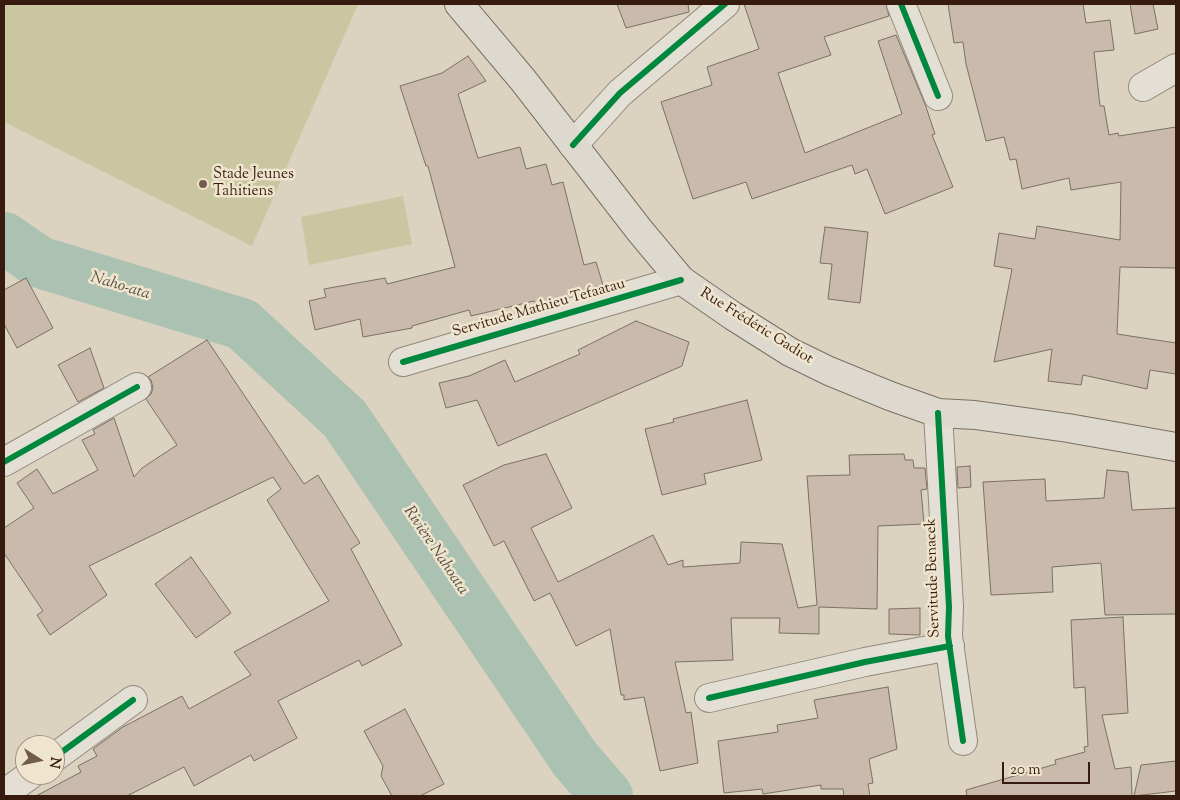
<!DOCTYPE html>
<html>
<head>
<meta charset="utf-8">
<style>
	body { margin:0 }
	#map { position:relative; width:1180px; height:800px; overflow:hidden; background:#dbd2bf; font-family:"Sorts Mill Goudy",serif }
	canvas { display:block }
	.frame { position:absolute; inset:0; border:5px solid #371b0f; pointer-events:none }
	.north { position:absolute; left:15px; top:735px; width:50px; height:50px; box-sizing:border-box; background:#efe5ce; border:1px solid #a59482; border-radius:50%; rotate:100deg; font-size:14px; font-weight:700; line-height:20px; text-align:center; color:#371b0f }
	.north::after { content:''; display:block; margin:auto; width:18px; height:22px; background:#705b4d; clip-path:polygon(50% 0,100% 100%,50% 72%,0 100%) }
	.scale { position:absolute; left:1002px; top:762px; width:88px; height:22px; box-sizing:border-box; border:2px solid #371b0f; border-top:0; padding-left:6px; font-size:15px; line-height:18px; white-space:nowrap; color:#371b0f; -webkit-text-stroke:4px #efe5ce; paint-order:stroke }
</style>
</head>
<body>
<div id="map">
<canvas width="1180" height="800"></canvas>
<div class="frame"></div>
<div class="north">N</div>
<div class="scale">20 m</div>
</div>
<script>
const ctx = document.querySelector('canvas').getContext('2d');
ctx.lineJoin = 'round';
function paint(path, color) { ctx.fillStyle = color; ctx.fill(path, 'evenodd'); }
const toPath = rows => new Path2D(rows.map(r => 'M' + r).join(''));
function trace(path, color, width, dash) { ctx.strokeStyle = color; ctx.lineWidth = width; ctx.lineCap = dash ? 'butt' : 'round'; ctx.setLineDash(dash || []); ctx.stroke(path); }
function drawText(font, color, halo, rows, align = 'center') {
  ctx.font = font + ' "Sorts Mill Goudy",serif'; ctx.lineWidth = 5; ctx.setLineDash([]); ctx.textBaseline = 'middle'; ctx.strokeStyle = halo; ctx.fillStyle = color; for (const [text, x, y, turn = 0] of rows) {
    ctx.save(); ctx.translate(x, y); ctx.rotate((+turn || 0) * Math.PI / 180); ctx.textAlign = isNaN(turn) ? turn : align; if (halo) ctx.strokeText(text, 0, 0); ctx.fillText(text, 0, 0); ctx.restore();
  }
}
const green = toPath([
	[4,4,358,4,252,246,4,122],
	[403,196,412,244,309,265,301,217]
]);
const river = toPath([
	[4,238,39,262,242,324,345,419,575,759,607,796]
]);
const building = toPath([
	[617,4,688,4,689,12,626,28,617,4],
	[744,4,886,4,889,16,824,37,831,55,778,73,805,153,902,114,878,41,896,35,925,104,935,134,932,135,953,187,885,214,867,169,855,174,852,165,752,199,746,182,693,199,661,102,712,85,707,67,759,49,744,4],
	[948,4,1083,4,1086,23,1110,20,1114,50,1094,52,1100,106,1104,106,1109,135,1118,133,1119,136,1176,127,1176,268,1120,267,1117,334,1176,343,1176,374,1150,370,1147,389,1083,375,1081,385,1048,381,1052,349,994,362,1012,269,994,266,999,233,1035,239,1037,226,1120,240,1121,182,1071,190,1069,178,1022,189,1016,159,1010,160,1004,137,986,141,966,64,963,42,954,43,948,4],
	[1130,4,1153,4,1158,29,1135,34,1130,4],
	[468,56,486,81,458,94,478,158,520,147,526,169,546,164,552,185,563,182,584,265,596,262,603,285,590,289,590,290,536,305,534,301,471,316,469,310,412,326,412,328,363,337,360,319,315,330,309,301,326,297,324,289,385,278,387,284,455,267,428,166,426,166,400,86,442,73,468,56],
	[825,227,868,232,860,303,828,299,832,264,820,263,825,227],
	[26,278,53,328,17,348,4,324,4,290,26,278],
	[636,321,689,342,682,366,498,446,477,400,446,408,439,383,469,376,505,360,515,382,580,354,578,350,636,321],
	[207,340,304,484,318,475,360,543,351,549,402,645,362,666,359,660,278,701,297,738,254,761,251,755,194,786,184,767,127,796,36,796,81,772,78,766,97,756,93,749,123,727,182,696,189,709,251,675,234,652,329,601,267,500,281,489,273,477,89,566,107,595,50,635,37,615,43,611,4,553,4,528,34,508,17,483,37,469,53,494,98,470,82,440,95,434,93,430,114,418,134,477,142,468,177,445,146,399,151,394,153,388,151,380,148,377,207,340],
	[90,348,104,388,78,402,58,365,90,348],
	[747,400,762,460,704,474,706,484,662,495,645,429,674,422,673,419,747,400],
	[546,454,572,508,531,528,558,582,653,535,668,565,683,560,683,567,740,563,741,542,782,544,798,608,817,605,807,476,850,475,849,455,904,454,905,460,913,460,914,468,925,468,927,489,921,490,924,524,878,526,877,609,819,607,819,634,779,633,780,618,731,618,733,660,675,662,686,713,691,712,698,763,660,771,644,697,624,700,624,695,621,695,610,629,576,646,550,593,534,601,504,541,494,546,463,485,504,465,546,454],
	[970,466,971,487,958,488,957,467,970,466],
	[1107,470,1128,472,1132,510,1176,508,1176,614,1105,615,1101,563,1052,567,1053,592,991,595,983,482,1045,479,1046,501,1104,498,1107,470],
	[191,557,231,613,196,638,155,584,191,557],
	[920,608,920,635,889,634,889,609,920,608],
	[1123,617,1128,713,1102,715,1115,769,1131,767,1132,796,967,796,966,790,1056,764,1055,760,1085,752,1084,747,1088,746,1085,687,1074,688,1071,620,1123,617],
	[888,687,897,749,869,759,873,783,868,784,870,796,844,796,843,789,821,789,821,785,763,794,762,789,724,793,718,741,778,732,777,725,818,718,814,700,888,687],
	[405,709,444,784,420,796,392,796,381,776,383,766,364,731,405,709],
	[1176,761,1176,791,1134,796,1141,765,1176,761]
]);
const minor = toPath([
	[901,4,938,96],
	[1143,87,1176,68],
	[573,145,620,93,725,4],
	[403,362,681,280],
	[938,413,949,607,948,636,963,741],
	[4,462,137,387],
	[709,698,865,662,950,646],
	[55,757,133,700],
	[4,794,30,775]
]);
const major = toPath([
	[459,4,523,80,640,231,681,280,733,316,790,352,829,371,890,396,938,413,975,415,1068,428,1176,447]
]);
const cycleway = toPath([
	[901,4,938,96],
	[573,145,620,93,725,4],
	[403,362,681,280],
	[938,413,949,607,948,636,963,741],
	[4,462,137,387],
	[709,698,865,662,950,646],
	[55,757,133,700]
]);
const markers = [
	[203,184,5,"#705b4d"]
];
const poiNames = [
	["Stade Jeunes",213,175],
	["Tahitiens",213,192]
];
const streetNames = [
	["Servitude Mathieu Tefaatau",539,309,-16],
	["Rue Frédéric Gadiot",756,327,32],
	["Servitude Benacek",934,578,-92]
];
const waterNames = [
	["Naho-ata",120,287,17],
	["Rivière Nahoata",435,551,56]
];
paint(green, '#cac6a1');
trace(river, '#abc1b2', 52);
paint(building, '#c9baab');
trace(building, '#7a7065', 1);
trace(minor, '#91887c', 30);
trace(major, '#7a7065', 30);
trace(minor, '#e3dfd5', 28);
trace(major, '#ded9ce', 28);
trace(cycleway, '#00873e', 6);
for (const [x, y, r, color] of markers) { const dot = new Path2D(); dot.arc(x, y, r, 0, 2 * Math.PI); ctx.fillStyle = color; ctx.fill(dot); trace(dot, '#efe5ce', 2); }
drawText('15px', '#371b0f', '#efe5ce', poiNames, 'left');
drawText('15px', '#371b0f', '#efe5ce', streetNames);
drawText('italic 16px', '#544b3e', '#efe5ce', waterNames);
</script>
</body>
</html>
